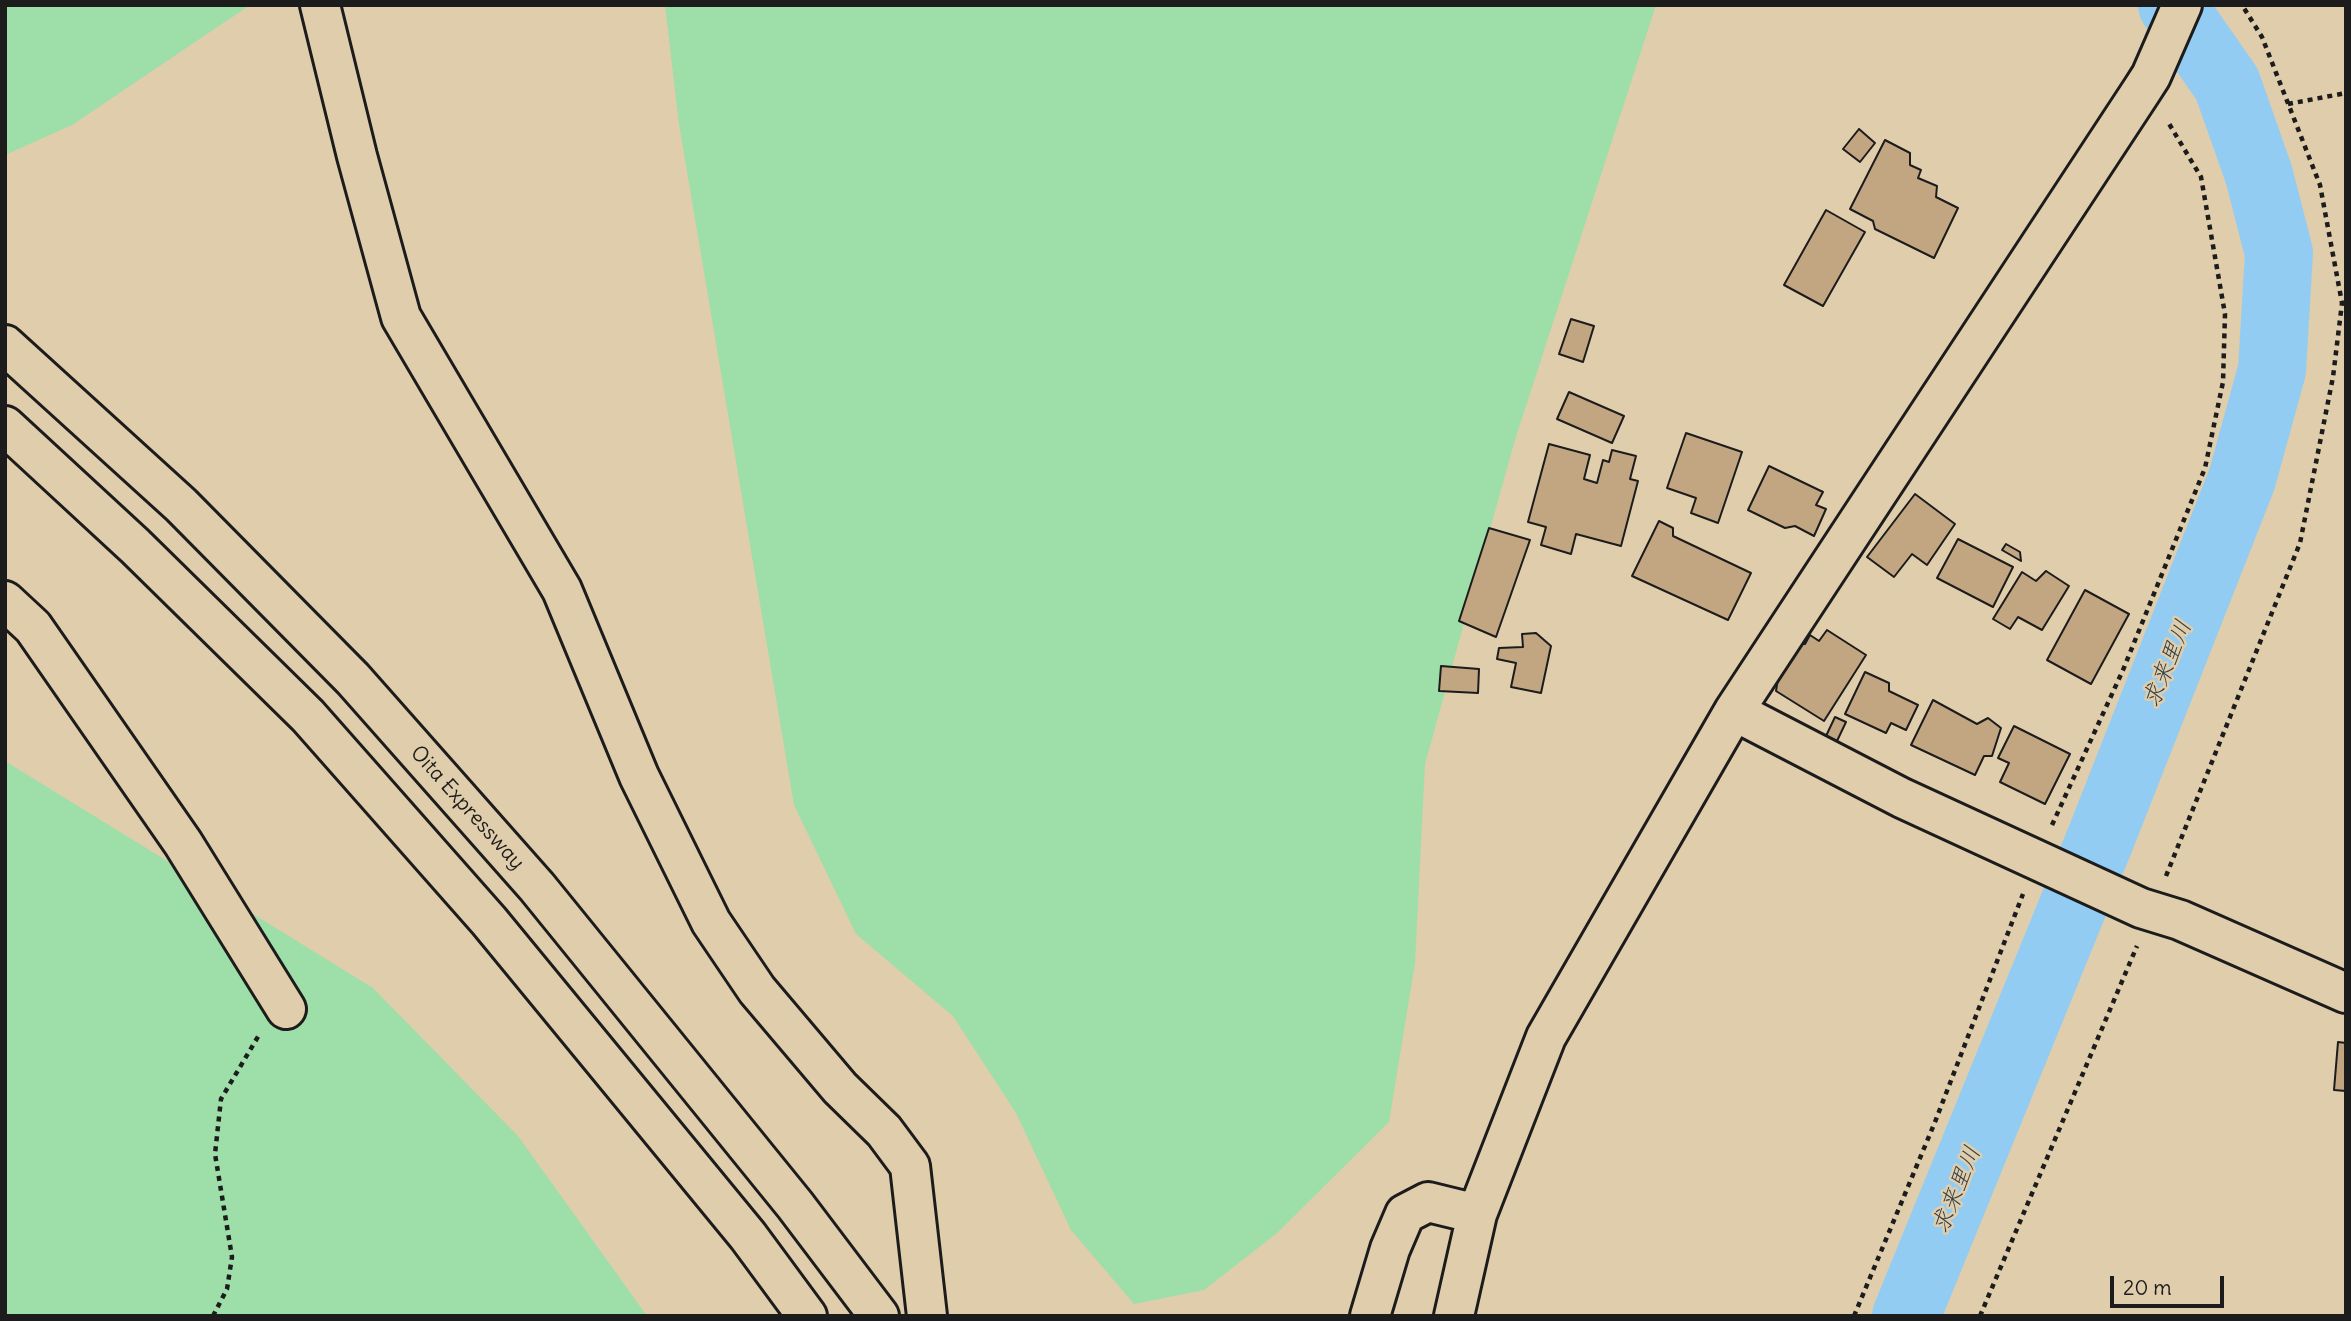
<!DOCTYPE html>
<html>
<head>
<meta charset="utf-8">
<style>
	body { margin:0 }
	#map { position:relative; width:2351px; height:1321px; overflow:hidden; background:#e0cdab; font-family:Delius,sans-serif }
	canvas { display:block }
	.frame { position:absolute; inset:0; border:7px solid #1c1c1c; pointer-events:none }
	.scale { position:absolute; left:2110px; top:1276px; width:114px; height:32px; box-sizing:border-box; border:4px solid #1c1c1c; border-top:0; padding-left:9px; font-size:21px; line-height:24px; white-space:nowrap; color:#1c1c1c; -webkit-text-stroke:5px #e0cdab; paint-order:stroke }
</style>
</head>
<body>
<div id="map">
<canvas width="2351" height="1321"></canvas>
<div class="frame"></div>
<div class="scale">20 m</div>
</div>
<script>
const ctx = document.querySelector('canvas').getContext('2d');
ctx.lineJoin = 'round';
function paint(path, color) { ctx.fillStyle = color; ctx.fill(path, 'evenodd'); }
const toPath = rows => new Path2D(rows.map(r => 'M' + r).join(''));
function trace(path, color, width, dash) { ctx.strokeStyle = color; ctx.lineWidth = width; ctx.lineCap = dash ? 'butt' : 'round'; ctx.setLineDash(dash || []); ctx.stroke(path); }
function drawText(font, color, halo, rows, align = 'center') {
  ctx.font = font + ' Delius,"Klee One",sans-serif'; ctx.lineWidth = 5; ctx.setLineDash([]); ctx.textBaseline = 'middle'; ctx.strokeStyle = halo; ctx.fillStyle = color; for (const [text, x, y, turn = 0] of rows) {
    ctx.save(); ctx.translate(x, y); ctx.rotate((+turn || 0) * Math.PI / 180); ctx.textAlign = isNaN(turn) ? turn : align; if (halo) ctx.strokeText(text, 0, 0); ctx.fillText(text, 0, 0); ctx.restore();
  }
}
const green = toPath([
	[5,5,250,5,72,125,5,155],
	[665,5,1656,5,1514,443,1425,764,1415,963,1389,1122,1276,1234,1204,1290,1134,1304,1071,1230,1016,1113,953,1016,856,934,794,805,679,124],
	[5,761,373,988,518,1136,647,1316,5,1316]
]);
const river = toPath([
	[1906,1316,2100,840,2242,479,2272,370,2279,253,2259,175,2227,84,2172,5]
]);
const building = toPath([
	[1859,129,1875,143,1860,162,1843,149,1859,129],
	[1885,140,1910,153,1910,165,1921,170,1918,178,1937,186,1936,197,1958,208,1934,258,1875,229,1873,221,1850,209,1885,140],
	[1826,210,1865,232,1823,306,1784,285,1826,210],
	[1571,319,1594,326,1583,362,1559,354,1571,319],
	[1569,392,1624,416,1612,443,1557,419,1569,392],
	[1686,433,1742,452,1718,523,1691,513,1696,498,1667,488,1686,433],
	[1549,444,1590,455,1584,479,1597,483,1603,460,1609,462,1612,450,1636,456,1630,479,1638,481,1621,546,1576,534,1571,554,1541,545,1546,527,1528,522,1549,444],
	[1769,466,1823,492,1816,505,1826,509,1814,536,1795,526,1785,528,1748,510,1769,466],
	[1915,494,1955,524,1927,565,1912,554,1894,577,1867,557,1915,494],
	[1659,521,1673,528,1673,536,1751,573,1728,620,1632,576,1659,521],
	[1489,528,1530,540,1496,637,1459,621,1489,528],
	[1958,539,2013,567,1993,607,1937,578,1958,539],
	[2006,544,2020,552,2021,561,2002,550,2006,544],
	[2046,571,2069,586,2042,630,2018,617,2010,629,1993,619,2022,572,2036,581,2046,571],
	[2085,590,2129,614,2091,684,2047,660,2085,590],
	[1827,630,1866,655,1824,721,1776,691,1779,672,1798,644,1805,644,1810,635,1819,641,1827,630],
	[1536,633,1551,646,1541,693,1511,687,1516,663,1497,659,1499,648,1523,647,1522,634,1536,633],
	[1441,666,1479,669,1478,693,1439,691,1441,666],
	[1865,672,1889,683,1889,691,1918,705,1906,730,1891,723,1886,733,1845,714,1865,672],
	[1933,700,1977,724,1988,718,2001,728,1992,756,1984,756,1975,775,1911,745,1933,700],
	[1835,717,1846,722,1837,741,1826,736,1835,717],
	[2014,726,2070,754,2045,804,2000,782,2009,763,1998,758,2014,726],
	[2338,1042,2346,1043,2346,1091,2334,1090,2338,1042]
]);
const path = toPath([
	[2288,104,2346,93],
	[2052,825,2123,670,2205,468,2223,382,2225,314,2201,177,2168,122],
	[2166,876,2300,543,2333,377,2342,303,2320,185,2262,37,2242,5],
	[213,1316,227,1289,232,1257,215,1154,221,1099,259,1035],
	[1854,1316,1935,1122,2023,894],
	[1980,1316,2137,946]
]);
const minor = toPath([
	[320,5,357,156,401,317,562,590,639,776,711,922,757,990,840,1088,884,1131,910,1166,927,1316],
	[5,601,33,627,183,843,286,1009],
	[1734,711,1902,798,2141,908,2180,920,2346,993],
	[1370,1316,1390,1249,1405,1214,1428,1202,1477,1214],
	[1454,1316,1477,1214,1546,1037,1734,711,2142,90,2151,76,2182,5]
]);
const highway = toPath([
	[5,345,181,505,353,679,537,887,795,1205,879,1316],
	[5,426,135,546,308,716,489,921,748,1236,807,1316]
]);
const streetNames = [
	["Oita Expressway",467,808,48]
];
const waterNames = [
	["求来里川",2168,664,-68],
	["求来里川",1957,1190,-68]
];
paint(green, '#9edea8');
trace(river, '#93ccf2', 68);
paint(building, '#c2a581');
trace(building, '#1c1c1c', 2);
trace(minor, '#1c1c1c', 44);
trace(highway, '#1c1c1c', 44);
trace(path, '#1c1c1c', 4.5, [5, 5]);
trace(minor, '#e0cdab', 38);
trace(highway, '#e0cdab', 38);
drawText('21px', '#1c1c1c', '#e0cdab', streetNames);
drawText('italic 23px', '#343f47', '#e0cdab', waterNames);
</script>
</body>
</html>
